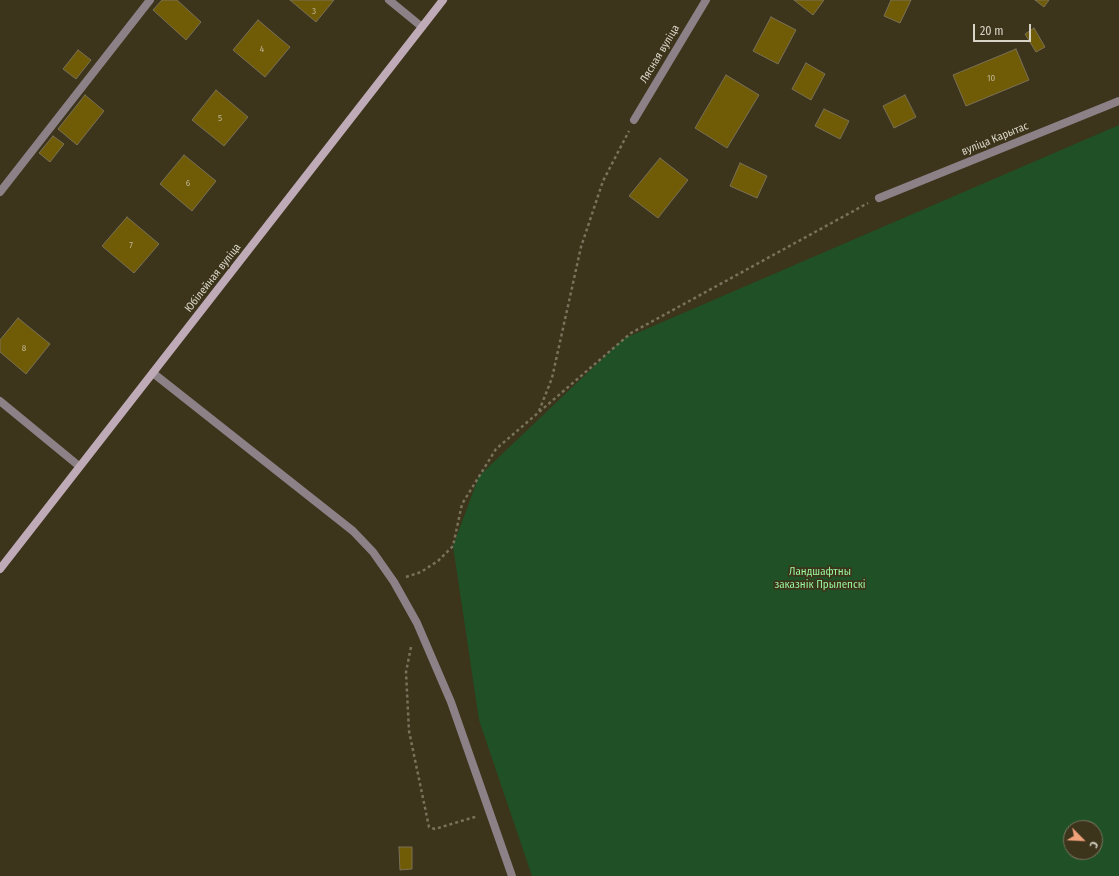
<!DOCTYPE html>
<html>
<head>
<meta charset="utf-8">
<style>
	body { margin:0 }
	#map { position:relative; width:1119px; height:876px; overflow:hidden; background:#3c341b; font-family:"Fira Sans Condensed",sans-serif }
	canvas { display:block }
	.north { position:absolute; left:1063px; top:820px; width:40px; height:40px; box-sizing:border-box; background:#3c341b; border:1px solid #7a745f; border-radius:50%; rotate:114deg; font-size:11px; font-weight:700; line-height:16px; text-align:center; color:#d8d4c5 }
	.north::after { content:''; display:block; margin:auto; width:14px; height:18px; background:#f1a27b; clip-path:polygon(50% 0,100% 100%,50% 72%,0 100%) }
	.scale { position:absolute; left:973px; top:24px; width:58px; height:18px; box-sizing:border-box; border:2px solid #d8d4c5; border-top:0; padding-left:5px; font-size:12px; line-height:14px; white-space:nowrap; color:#d8d4c5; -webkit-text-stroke:3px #3c341b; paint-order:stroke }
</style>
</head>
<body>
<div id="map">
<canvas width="1119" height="876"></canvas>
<div class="north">С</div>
<div class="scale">20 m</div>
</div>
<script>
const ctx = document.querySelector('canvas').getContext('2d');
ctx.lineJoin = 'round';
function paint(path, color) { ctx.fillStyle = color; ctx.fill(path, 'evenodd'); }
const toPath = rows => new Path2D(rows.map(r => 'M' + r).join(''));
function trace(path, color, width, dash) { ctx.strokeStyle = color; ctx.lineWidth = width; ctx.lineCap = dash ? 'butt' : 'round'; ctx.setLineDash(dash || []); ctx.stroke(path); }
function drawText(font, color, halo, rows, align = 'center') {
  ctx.font = font + ' "Fira Sans Condensed",sans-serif'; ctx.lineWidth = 3.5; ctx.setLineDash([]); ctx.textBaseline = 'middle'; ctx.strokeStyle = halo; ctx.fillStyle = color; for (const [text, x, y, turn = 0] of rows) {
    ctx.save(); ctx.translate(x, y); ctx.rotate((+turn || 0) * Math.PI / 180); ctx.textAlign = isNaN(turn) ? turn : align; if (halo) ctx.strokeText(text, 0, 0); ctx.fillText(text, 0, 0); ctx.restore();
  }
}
const green = toPath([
	[1119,125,1119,876,532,876,479,720,453,546,479,476,623,339],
	[1071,828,1095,828,1095,852,1071,852]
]);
const building = toPath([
	[162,0,177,0,201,22,186,40,153,10,162,0],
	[290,0,334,0,316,22,290,0],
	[794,0,824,0,813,15,794,0],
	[891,0,911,0,900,23,884,16,891,0],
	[1035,0,1049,0,1044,7,1035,0],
	[771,17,796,30,778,64,753,51,771,17],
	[258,20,290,47,265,77,233,50,258,20],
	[1034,28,1045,47,1036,52,1025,34,1034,28],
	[1016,49,1029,80,966,106,953,75,1016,49],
	[78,50,91,60,76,79,63,69,78,50],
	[806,63,825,74,811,100,792,89,806,63],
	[726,75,759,95,727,148,695,128,726,75],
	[216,90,248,117,224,146,192,120,216,90],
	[85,95,104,111,77,145,58,129,85,95],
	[905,95,916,117,894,128,883,106,905,95],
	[824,109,849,121,840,139,815,126,824,109],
	[53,136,64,144,50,162,39,153,53,136],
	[184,155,216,181,192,211,160,184,184,155],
	[660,158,688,180,658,218,629,196,660,158],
	[740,163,767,176,757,198,730,186,740,163],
	[127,217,159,244,134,273,102,246,127,217],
	[18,318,50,344,26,374,0,352,0,340,18,318],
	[399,847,412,847,412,869,400,870,399,847]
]);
const path = toPath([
	[539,411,552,378,581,247,603,181,629,131],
	[406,577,421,572,438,561,453,546,462,504,496,449,631,333,868,203],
	[411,647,406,672,409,731,429,827,435,829,478,816]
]);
const service = toPath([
	[389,0,422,27],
	[0,192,150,0],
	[153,373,353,531,373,552,394,582,417,623,451,702,512,876]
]);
const minor = toPath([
	[634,120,706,0],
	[879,198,1119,101],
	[0,401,79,466]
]);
const secondary = toPath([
	[0,569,443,0]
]);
const numberNames = [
	["3",314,11],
	["4",262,49],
	["10",991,78],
	["5",220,118],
	["6",188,183],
	["7",131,245],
	["8",24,348]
];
const streetNames = [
	["Лясная вуліца",660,54,-59],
	["вуліца Карытас",995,139,-22],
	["Юбілейная вуліца",213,278,-52]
];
const parkNames = [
	["Ландшафтны",820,572],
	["заказнік Прылепскі",820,585]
];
paint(green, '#205126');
paint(building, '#705b06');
trace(building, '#7a7156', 1);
trace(path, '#79725d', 2.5, [3, 3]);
trace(service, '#8d8188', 8);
trace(minor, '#8d8188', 8);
trace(secondary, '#bfabb8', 8);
drawText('9px', '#beb695', null, numberNames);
drawText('11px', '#d8d4c5', '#3c341b', streetNames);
drawText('11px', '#96f59d', '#3c341b', parkNames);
</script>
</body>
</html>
